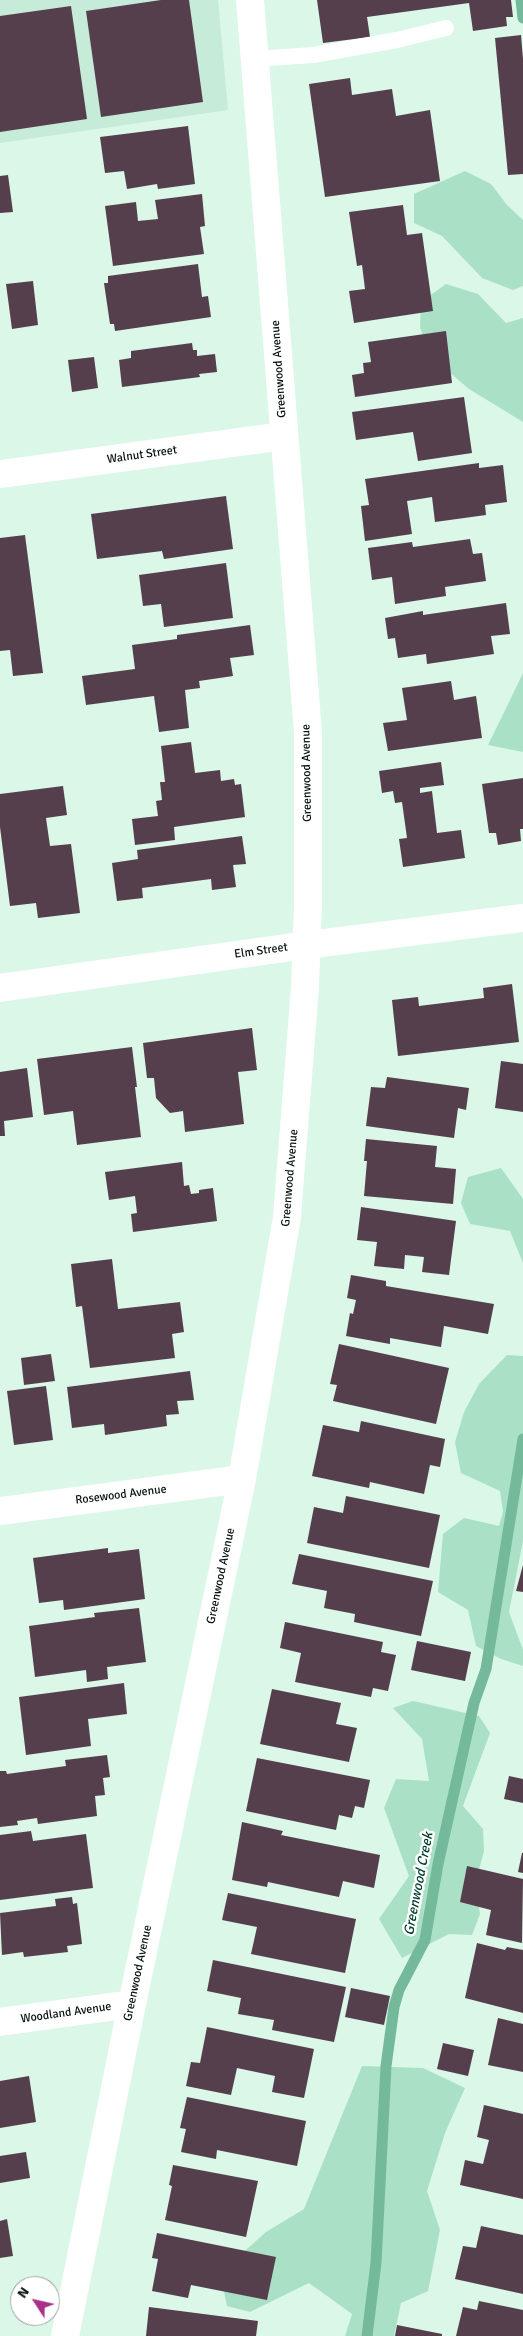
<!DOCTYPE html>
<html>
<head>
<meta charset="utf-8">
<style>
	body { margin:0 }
	#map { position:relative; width:523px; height:2336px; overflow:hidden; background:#daf7e8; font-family:Signika,sans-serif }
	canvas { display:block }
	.north { position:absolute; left:10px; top:2276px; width:50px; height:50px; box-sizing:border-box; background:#fff; border:1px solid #9ca09f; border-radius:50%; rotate:305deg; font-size:14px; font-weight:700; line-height:20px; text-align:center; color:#08120e }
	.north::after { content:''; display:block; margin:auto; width:18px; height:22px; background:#a83086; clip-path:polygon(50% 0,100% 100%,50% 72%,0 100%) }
</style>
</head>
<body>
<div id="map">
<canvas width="523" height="2336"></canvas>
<div class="north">N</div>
</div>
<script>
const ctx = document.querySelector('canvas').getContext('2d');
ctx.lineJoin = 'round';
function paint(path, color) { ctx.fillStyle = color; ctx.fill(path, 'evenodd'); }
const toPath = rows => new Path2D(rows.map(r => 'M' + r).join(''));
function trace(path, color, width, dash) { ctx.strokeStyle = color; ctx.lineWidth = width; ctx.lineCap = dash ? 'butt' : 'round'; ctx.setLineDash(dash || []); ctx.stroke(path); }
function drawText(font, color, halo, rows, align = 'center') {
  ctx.font = font + ' Signika,sans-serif'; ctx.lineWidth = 5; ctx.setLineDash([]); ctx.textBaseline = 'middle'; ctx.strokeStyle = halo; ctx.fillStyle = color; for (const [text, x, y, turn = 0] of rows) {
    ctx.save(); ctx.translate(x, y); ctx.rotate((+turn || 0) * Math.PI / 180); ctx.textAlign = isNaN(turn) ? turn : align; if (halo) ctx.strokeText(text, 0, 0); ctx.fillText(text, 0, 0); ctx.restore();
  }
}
const built = toPath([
	[0,0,218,0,228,110,0,143]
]);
const green = toPath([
	[465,171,491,184,507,205,523,220,523,286,513,290,482,278,442,236,414,223,414,194],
	[446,284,478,294,506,323,523,318,523,422,469,389,429,355,420,327,421,302],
	[523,673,523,752,488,745,511,698],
	[501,1168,523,1199,523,1263,510,1231,470,1224,461,1203,468,1177],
	[507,1355,523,1356,523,1541,509,1612,523,1650,523,1666,501,1659,476,1646,468,1610,438,1592,443,1534,464,1518,499,1526,503,1512,500,1491,461,1473,455,1442,464,1412,479,1384],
	[413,1701,479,1716,490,1733,463,1806,483,1829,484,1851,475,1884,480,1914,472,1935,449,1934,402,1958,379,1919,409,1876,384,1808,396,1779,429,1781,422,1739,393,1708],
	[362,2066,423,2068,465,2088,445,2133,427,2191,440,2230,428,2291,401,2303,394,2336,345,2336,352,2314,309,2283,250,2312,227,2306,220,2273,266,2232,304,2209]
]);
const stream = toPath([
	[521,0,523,18],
	[367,2336,376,2263,386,2066,394,2007,399,1990,425,1940,438,1864,474,1703,486,1669,523,1439]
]);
const building = toPath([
	[161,0,189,0,203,102,101,117,86,11],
	[317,0,511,0,513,17,506,17,507,26,473,31,469,3,367,17,370,37,323,43],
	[71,6,87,119,0,132,0,16],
	[521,35,523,59,523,174,508,175,495,38],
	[350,78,352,95,392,89,396,116,430,110,440,181,325,197,309,84],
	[188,126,195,184,158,189,157,184,127,189,124,171,105,173,100,137],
	[8,175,13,212,0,213,0,176],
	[202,194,205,226,200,227,204,254,113,266,105,206,136,202,138,221,158,219,155,200],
	[403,205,407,235,422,233,433,311,354,323,349,291,365,289,362,265,357,266,349,212],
	[198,264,202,297,208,296,211,317,115,331,114,324,110,324,104,283,108,283,108,276],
	[33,281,38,325,12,329,6,284],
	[446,331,452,383,355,397,352,375,364,373,363,363,371,362,368,342],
	[192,343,193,350,197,350,197,356,215,354,217,372,199,374,200,377,122,387,119,360,131,358,131,351],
	[94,357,98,388,72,392,68,360],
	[464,397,472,453,418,461,413,432,356,440,352,412],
	[479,463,479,468,503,465,507,502,485,505,486,515,435,522,432,497,407,501,412,534,365,541,361,506,369,505,365,479],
	[226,496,233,549,164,559,162,551,97,559,91,514],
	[25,535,43,673,13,676,10,650,0,651,0,538],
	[470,539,473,554,482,553,486,581,445,587,446,596,395,604,392,577,372,580,368,548,412,542,413,547],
	[226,563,233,618,164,627,161,604,143,606,139,575],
	[506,603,510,634,491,636,494,654,427,664,426,654,398,658,395,638,388,639,385,618,423,611,423,615],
	[250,625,254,655,230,658,233,676,199,681,200,688,185,690,189,728,159,732,154,696,86,705,82,676,135,669,132,645,177,639,177,635],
	[451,681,454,700,476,696,482,738,388,751,383,723,407,720,402,688],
	[191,742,195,773,220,770,221,781,234,779,235,785,241,784,245,817,174,827,175,840,135,845,132,819,158,816,156,801,162,800,160,782,165,782,161,746],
	[441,762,444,785,420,788,420,793,432,791,437,833,461,830,465,858,403,867,399,839,407,838,402,802,395,803,393,791,382,793,379,771],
	[523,778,523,829,520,829,521,841,498,845,496,833,489,833,482,784],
	[63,786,67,815,46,818,50,846,71,844,80,913,38,918,36,903,10,906,0,827,0,794],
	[242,836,246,864,233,865,236,887,212,890,211,879,142,888,143,898,117,901,112,863,138,859,137,850],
	[512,984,519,1042,398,1056,392,1000,418,997,419,1006,484,998,483,988],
	[252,1028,257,1070,238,1072,244,1124,185,1132,183,1111,170,1113,156,1098,154,1078,147,1078,143,1043],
	[132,1047,137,1087,135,1087,141,1137,77,1145,73,1111,44,1115,37,1059],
	[501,1061,523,1064,523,1112,495,1108],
	[27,1068,33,1117,4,1121,5,1136,0,1136,0,1072],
	[387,1077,469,1088,466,1110,458,1108,454,1138,366,1126,371,1087,385,1088],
	[366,1139,437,1146,435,1167,456,1169,453,1204,364,1196,367,1161,364,1161],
	[182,1162,184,1186,189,1185,191,1194,199,1193,199,1190,213,1188,217,1221,133,1232,131,1214,137,1213,135,1196,109,1200,105,1172],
	[361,1207,456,1221,449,1275,422,1272,424,1257,405,1255,404,1269,374,1266,377,1242,357,1240],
	[112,1259,118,1309,180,1302,184,1332,172,1334,175,1358,90,1368,82,1306,76,1307,71,1264],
	[351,1275,386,1281,386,1286,494,1304,488,1334,444,1326,441,1347,390,1338,390,1344,346,1336,350,1313,353,1314,356,1300,347,1298],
	[339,1344,449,1368,436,1424,333,1401,337,1385,330,1384],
	[51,1354,55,1381,24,1385,21,1358],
	[190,1371,194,1400,177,1401,179,1414,166,1415,167,1426,105,1435,104,1424,72,1428,67,1387],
	[46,1386,53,1440,14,1445,7,1391],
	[361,1421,445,1439,440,1467,430,1465,424,1494,370,1482,369,1488,312,1476,323,1425,359,1432],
	[346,1496,440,1515,429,1568,307,1543,314,1507,343,1513],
	[108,1548,108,1553,139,1549,145,1599,64,1610,63,1600,39,1603,33,1558],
	[299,1554,433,1581,421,1636,354,1622,355,1614,324,1608,327,1591,292,1584],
	[523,1565,523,1592,516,1591],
	[139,1608,146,1662,107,1667,108,1679,87,1682,86,1670,35,1677,29,1626,95,1617,94,1613],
	[285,1622,383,1642,381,1652,396,1655,388,1691,373,1688,371,1697,295,1682,301,1653,280,1648],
	[417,1641,471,1652,465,1681,411,1670],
	[124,1683,127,1714,88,1719,91,1746,26,1755,19,1697],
	[272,1689,341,1703,336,1724,357,1728,349,1762,260,1744],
	[107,1755,110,1777,103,1778,105,1795,95,1796,97,1816,38,1824,37,1818,17,1821,18,1825,0,1827,0,1771,6,1771,7,1774,66,1766,65,1760],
	[257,1758,370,1780,364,1808,355,1806,352,1818,339,1815,336,1830,246,1811],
	[509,1776,523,1779,523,1803,504,1799],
	[242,1822,283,1831,281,1835,380,1855,374,1888,343,1881,339,1897,268,1882,267,1887,232,1880],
	[31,1831,33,1841,86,1834,93,1888,0,1900,0,1835],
	[522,1853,523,1853,523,1873,518,1872],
	[467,1866,523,1879,522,1943,486,1935,491,1910,460,1902],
	[228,1893,356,1919,345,1973,251,1954,257,1927,222,1920],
	[72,1897,73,1904,77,1903,82,1944,67,1946,68,1952,24,1957,23,1952,2,1955,0,1913,56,1906,55,1899],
	[477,1943,505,1950,507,1947,523,1950,523,2013,465,1998],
	[213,1960,346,1987,334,2042,272,2030,274,2020,238,2014,241,1998,207,1991],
	[351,1988,390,1996,384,2025,345,2017],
	[498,2018,523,2024,523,2072,488,2065],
	[207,2027,314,2049,304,2098,272,2092,275,2076,237,2068,231,2095,186,2086,191,2062,200,2063],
	[443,2043,474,2050,468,2076,437,2069],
	[29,2076,36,2122,0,2128,0,2081],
	[187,2097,306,2121,297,2166,217,2150,216,2159,181,2152,186,2129,180,2128],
	[484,2105,523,2114,523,2199,460,2185,465,2160,483,2164,489,2140,477,2137],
	[26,2152,30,2178,0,2183,0,2156],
	[173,2165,258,2181,246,2237,165,2220,172,2186,169,2185],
	[7,2219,13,2256,0,2258,0,2221],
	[481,2226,523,2235,523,2294,455,2279,463,2246,476,2248],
	[157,2233,276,2257,267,2300,191,2285,188,2298,152,2291,158,2259,152,2258],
	[479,2301,523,2310,523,2336,456,2336,463,2307,477,2310],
	[149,2307,258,2321,256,2336,146,2336],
	[397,2325,442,2334,442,2336,395,2336]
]);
const service = toPath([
	[255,59,313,55,397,40,446,28]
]);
const minor = toPath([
	[0,474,284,436],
	[0,988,307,945,523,918],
	[0,1511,242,1479],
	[0,2022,132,2004],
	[65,2336,132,2004,242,1479,287,1217,305,987,308,903,308,733,250,0]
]);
const streetNames = [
	["Greenwood Avenue",279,369,-94],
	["Walnut Street",142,455,-8],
	["Greenwood Avenue",307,773,-91],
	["Elm Street",261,951,-8],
	["Greenwood Avenue",290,1178,-85],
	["Rosewood Avenue",121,1495,-7],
	["Greenwood Avenue",221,1576,-78],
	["Greenwood Avenue",138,1973,-78],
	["Woodland Avenue",66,2013,-8]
];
const waterNames = [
	["Greenwood Creek",419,1884,-79]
];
paint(built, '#c6ebd8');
paint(green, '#aae1c6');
trace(stream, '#74ba9a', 11);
paint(building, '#553f4c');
trace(service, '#fff', 16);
trace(minor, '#fff', 28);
drawText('12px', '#08120e', '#fff', streetNames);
drawText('italic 14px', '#02402b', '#fff', waterNames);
</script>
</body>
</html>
